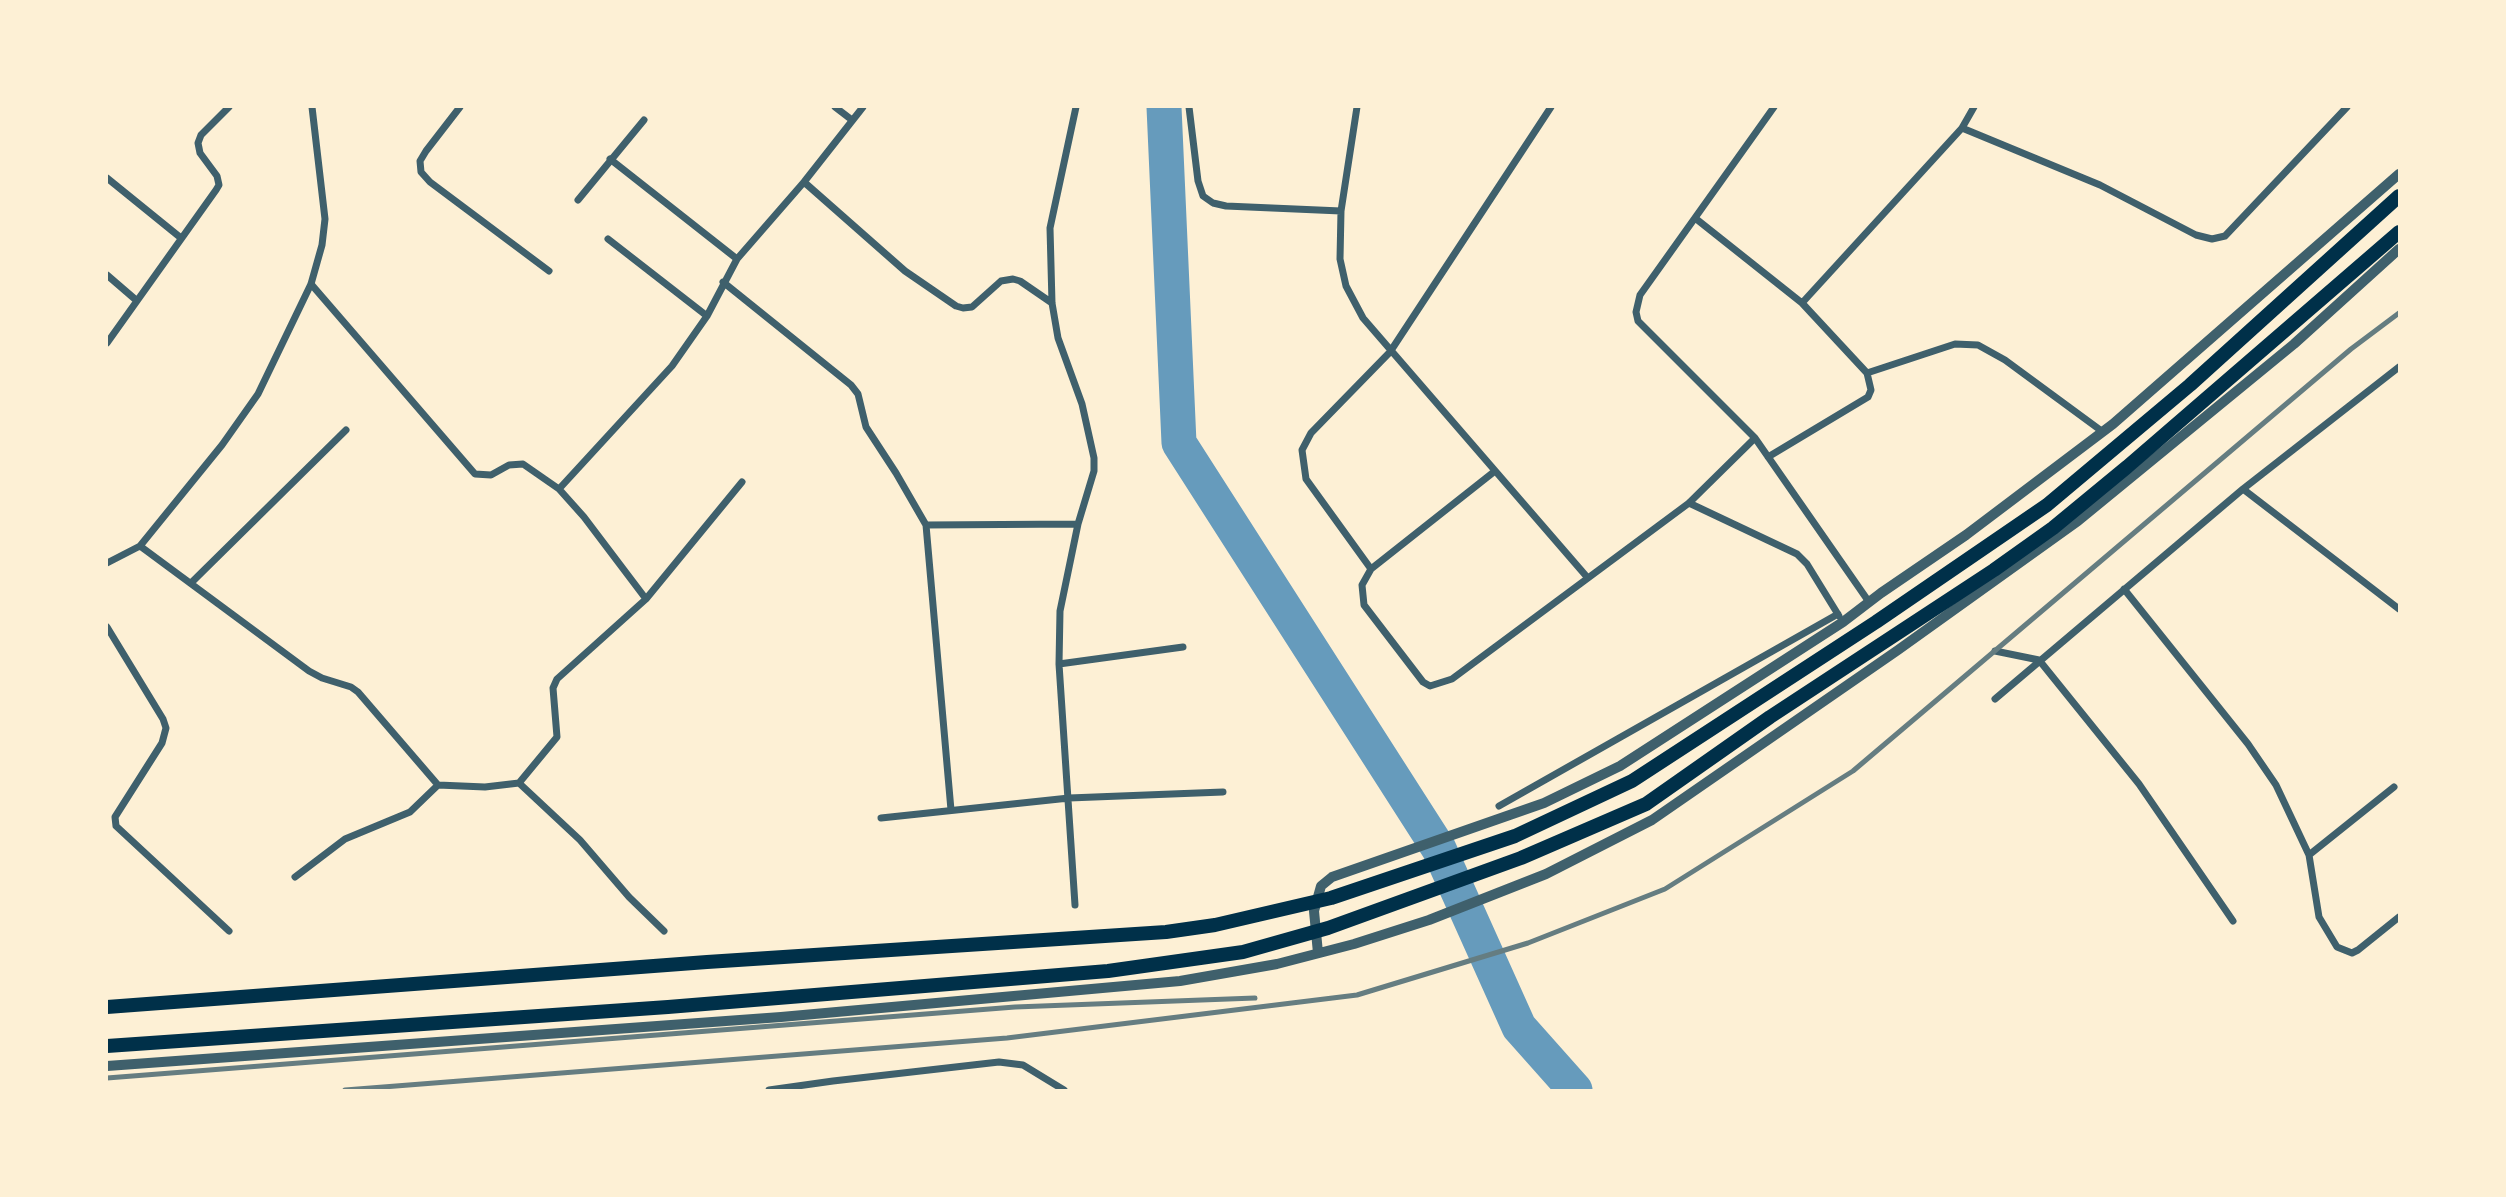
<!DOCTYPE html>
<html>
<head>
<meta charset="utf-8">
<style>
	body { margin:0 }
	#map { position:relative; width:2506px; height:1197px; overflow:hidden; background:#fdf0d5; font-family:"DejaVu Sans",sans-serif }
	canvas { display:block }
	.frame { position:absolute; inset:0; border:108px solid #fdf0d5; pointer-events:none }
</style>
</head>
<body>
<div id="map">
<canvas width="2506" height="1197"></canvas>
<div class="frame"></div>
</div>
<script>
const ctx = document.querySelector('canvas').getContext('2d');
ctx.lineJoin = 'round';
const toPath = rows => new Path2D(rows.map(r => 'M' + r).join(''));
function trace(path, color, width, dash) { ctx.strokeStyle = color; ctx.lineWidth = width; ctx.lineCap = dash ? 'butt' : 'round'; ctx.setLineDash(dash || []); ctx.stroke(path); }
const river = toPath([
	[1164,107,1179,443,1439,849,1519,1027,1575,1090]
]);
const minor = toPath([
	[460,107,426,151,420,161,421,172,430,182,549,271],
	[835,107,852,120],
	[1189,107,1198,181,1203,196,1213,203,1226,206,1341,211],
	[1357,107,1341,211,1340,259,1346,286,1363,318,1587,577],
	[1774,107,1640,295,1636,312,1638,321,1755,438,1869,602],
	[1962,128,2100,185,2196,235,2212,239,2225,236,2347,107],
	[610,159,737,259],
	[107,178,181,238],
	[804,182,905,271,956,306,963,308,972,307,1001,281,1013,279,1020,281,1052,303],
	[578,200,644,120],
	[1695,218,1802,303],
	[608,239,707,316],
	[107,275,136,300],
	[723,282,851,385,858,394,866,427,896,473,926,525,951,810],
	[311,284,475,474,491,475,509,465,523,464,559,489,584,517,646,599],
	[107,343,216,190,219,185,217,176,200,153,198,143,201,135,229,107],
	[1867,373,1955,344,1978,345,2005,360,2103,432],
	[1768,457,1868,397,1871,390,1867,373,1802,303,1962,128,1974,107],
	[1495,471,1371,569,1362,585,1364,605,1423,682,1430,686,1452,679,1689,503,1755,438],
	[559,489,672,366,707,316,737,259,804,182,863,107],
	[2243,489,2399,609],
	[1689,503,1797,554,1807,564,1839,616],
	[926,525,1078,524],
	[140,546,309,671,322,678,351,687,358,692,438,785,485,787,519,783,557,737,553,688,557,679,646,599,742,482],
	[107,563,140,546,222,445,258,394,311,284,322,245,325,219,312,107],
	[1371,569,1306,479,1302,450,1311,433,1390,352,1551,107],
	[191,583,346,430],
	[2124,589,2248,744,2276,785,2309,855,2319,917,2337,947,2352,953,2358,950,2399,917],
	[107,627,163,719,166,728,162,743,115,817,116,826,229,931],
	[1995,651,2039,660,2139,784,2233,921],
	[1059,664,1183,647],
	[1995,699,2243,489,2399,367],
	[519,783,580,840,629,897,664,931],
	[1499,806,1838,614],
	[881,818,1069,798,1223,792],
	[2309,855,2394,787],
	[295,877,345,839,410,812,438,785],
	[1075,905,1059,664,1060,611,1078,524,1094,471,1094,458,1082,404,1058,338,1052,303,1050,228,1076,107],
	[769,1090,833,1081,999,1062,1023,1065,1064,1090]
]);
const tertiary = toPath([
	[1318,953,1314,911,1321,886,1332,877,1544,803,1620,766,1843,622,1881,593,1966,535,2113,424,2399,174],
	[107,1066,781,1017,1180,981,1277,964,1354,944,1429,920,1546,874,1652,820,1898,650,2078,521,2294,344,2399,249]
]);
const trunk = toPath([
	[107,1007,707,962,1166,932,1215,925,1331,898,1515,836,1632,781,1876,622,2047,505,2190,385,2399,196],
	[107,1046,668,1007,1108,971,1243,952,1328,928,1521,858,1646,804,1770,717,1994,570,2053,528,2127,467,2399,232]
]);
const rail = toPath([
	[107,1078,1015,1007,1255,998],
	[345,1090,1007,1038,1357,995,1528,943,1665,889,1853,771,2351,349,2399,313]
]);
trace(river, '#669bbc', 35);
trace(minor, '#3f606c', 7);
trace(tertiary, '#3f606c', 10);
trace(trunk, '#003049', 14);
trace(rail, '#657d81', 5);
</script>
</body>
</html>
